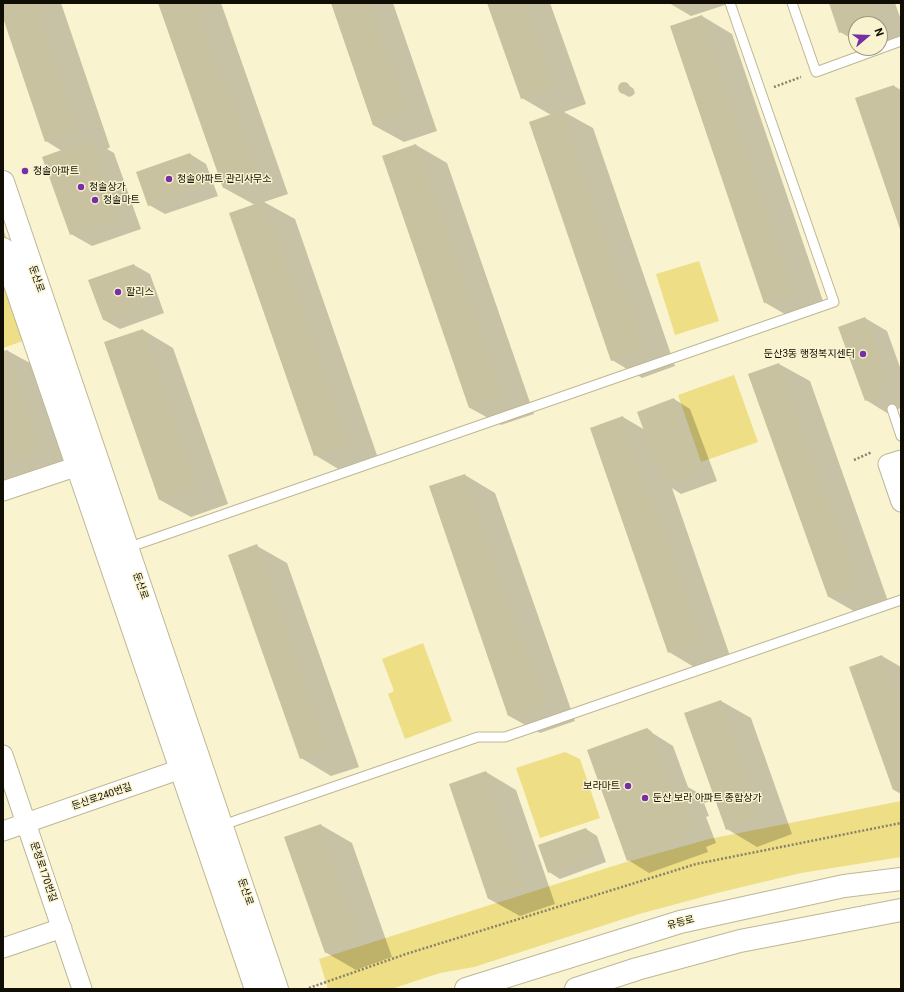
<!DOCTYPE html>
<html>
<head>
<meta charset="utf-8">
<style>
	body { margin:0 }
	#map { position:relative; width:904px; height:992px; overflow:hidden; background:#f9f3d0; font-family:Roboto,sans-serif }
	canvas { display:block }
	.frame { position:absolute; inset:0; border:4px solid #100e04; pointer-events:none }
	.north { position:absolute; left:848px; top:16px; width:40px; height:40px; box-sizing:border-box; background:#f9f3d0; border:1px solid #9c977e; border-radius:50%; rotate:71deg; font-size:11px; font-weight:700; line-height:16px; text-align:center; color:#100e04 }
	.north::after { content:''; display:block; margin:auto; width:14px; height:18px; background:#7630a3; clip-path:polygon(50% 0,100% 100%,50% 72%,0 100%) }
</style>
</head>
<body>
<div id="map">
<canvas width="904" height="992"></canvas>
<div class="frame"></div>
<div class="north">N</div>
</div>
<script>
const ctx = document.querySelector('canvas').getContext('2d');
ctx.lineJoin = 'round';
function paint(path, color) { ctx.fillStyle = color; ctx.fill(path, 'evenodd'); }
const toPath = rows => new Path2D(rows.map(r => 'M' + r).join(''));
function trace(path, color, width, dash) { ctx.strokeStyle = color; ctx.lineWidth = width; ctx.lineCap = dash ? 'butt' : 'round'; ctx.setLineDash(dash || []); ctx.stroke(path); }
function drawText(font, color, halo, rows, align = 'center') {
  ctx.font = font + ' Roboto,"Noto Sans KR",sans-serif'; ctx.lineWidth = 3; ctx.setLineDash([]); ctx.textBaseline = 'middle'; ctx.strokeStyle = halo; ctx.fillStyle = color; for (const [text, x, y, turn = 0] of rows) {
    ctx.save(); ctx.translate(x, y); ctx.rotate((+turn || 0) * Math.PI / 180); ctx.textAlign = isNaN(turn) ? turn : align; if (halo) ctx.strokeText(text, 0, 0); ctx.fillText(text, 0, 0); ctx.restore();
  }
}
const green = toPath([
	[699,261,719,321,675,335,656,274],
	[3,266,37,336,3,348],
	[734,375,758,442,701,462,678,395],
	[423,643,452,721,405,739,388,694,394,691,382,659],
	[565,752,580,759,600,818,540,838,516,768],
	[901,801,901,857,801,873,721,892,639,914,474,967,440,973,391,989,328,989,319,959,623,863,709,839]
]);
const shadow = toPath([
	[3,3,61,3,110,147,107,149,114,153,141,229,92,246,71,234,62,151,46,141,3,15],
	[159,3,221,3,288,194,264,202,295,219,379,461,345,473,315,455,255,205,224,188],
	[332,3,393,3,437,131,404,142,373,125],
	[488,3,550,3,586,104,564,112,593,128,675,366,642,378,612,360,551,115,522,98],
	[669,3,724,3,725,5,691,16],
	[830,3,895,3,901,20,901,39,880,46,880,24,856,24,856,41,840,32],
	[702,16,732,34,826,310,795,320,764,302],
	[621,84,625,84,633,88,635,93,632,96,629,97,620,92,619,87],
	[894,86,901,90,901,229],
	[416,145,447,163,534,414,501,425,470,408,383,156],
	[190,154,206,164,218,196,165,214,149,205],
	[3,229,21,279,3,285],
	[134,265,150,274,164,313,120,329,104,320],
	[865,318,887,331,901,370,901,408,887,413,866,400],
	[143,330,173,348,228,504,191,517,160,500],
	[8,351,30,363,64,463,3,484,3,352],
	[779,364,810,381,889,604,859,614,829,597],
	[674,399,690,409,717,481,681,494,672,488,731,659,699,670,669,652,623,417,645,430],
	[465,475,495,493,575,721,540,733,509,716],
	[257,546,287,563,359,767,331,776,301,758],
	[882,656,901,667,901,794,894,790],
	[721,701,751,718,792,834,757,847,727,829],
	[646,729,673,746,688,787,707,798,708,802,704,803,709,816,706,817,716,843,706,847,708,852,649,873,628,860],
	[486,772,516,790,555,904,520,916,489,899],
	[321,825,352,843,392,957,356,970,325,952],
	[586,829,597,836,606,862,560,879,549,872]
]);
const building = toPath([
	[3,3,37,3,80,130,45,142,3,18],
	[158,3,197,3,258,176,223,188],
	[331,3,369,3,407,114,373,125],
	[487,3,526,3,556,87,521,99],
	[829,3,871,3,877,20,864,24,856,24,856,27,839,33],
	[702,15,796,292,764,303,670,26],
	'618 88a6 6 0 1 1 12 0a6 6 0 1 1-12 0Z',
	[894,85,901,106,901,232,855,98],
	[563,110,645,349,611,361,529,122],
	[92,139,120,217,70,235,42,157],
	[416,144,504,396,469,408,382,156],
	[190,153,202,187,148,206,136,172],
	[264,201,349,443,314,456,229,213],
	[134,264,148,304,103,320,88,280],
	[865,317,889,382,880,385,883,394,865,401,838,327],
	[143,329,198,487,159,500,104,342],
	[8,350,43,450,3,464,3,351],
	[779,363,859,586,828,597,748,374],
	[674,398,701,471,664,485,637,412],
	[623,416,701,641,668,653,590,428],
	[465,474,545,704,508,716,429,486],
	[257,544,329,749,300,759,228,555],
	[882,655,901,708,901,787,893,790,849,667],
	[721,700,762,817,726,830,684,713],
	[647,728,652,732,672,789,685,784,687,789,683,791,687,804,685,805,694,831,685,834,687,840,627,861,587,750],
	[486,771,525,887,488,899,449,784],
	[321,824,362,940,325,953,284,837],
	[586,828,596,856,548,873,538,845]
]);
const path = toPath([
	[774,87,801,77],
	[854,460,872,452],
	[309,988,406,954,696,864,901,823]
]);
const service = toPath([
	[792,3,816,72,901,41],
	[892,409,901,436],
	[127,548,834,302,730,3],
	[220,826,478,737,505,737,901,600]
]);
const minor = toPath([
	[901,460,888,464,901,502],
	[3,491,78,466],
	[3,755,82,989],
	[3,831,195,764],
	[3,948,62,928]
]);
const secondary = toPath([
	[3,182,277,989],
	[3,249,256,989]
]);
const primary = toPath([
	[466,989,680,922,844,886,901,879],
	[576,989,637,969,740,941,901,910]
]);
const markers = [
	[25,171,4,"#7630a3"],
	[169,179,4,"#7630a3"],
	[81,187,4,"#7630a3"],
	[95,200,4,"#7630a3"],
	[118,292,4,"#7630a3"],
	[863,354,4,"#7630a3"],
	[628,786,4,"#7630a3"],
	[645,798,4,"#7630a3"]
];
const poiNames = [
	["청솔아파트",33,171],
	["청솔아파트 관리사무소",177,179],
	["청솔상가",89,187],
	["청솔마트",103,200],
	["할리스",126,292],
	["둔산3동 행정복지센터",855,354,"right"],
	["보라마트",620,786,"right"],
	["둔산 보라 아파트 종합상가",653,798]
];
const streetNames = [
	["둔산로",36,279,71],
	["둔산로",140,586,71],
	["둔산로240번길",102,797,-19],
	["문정로170번길",43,872,71],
	["둔산로",245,892,71],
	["유등로",681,923,-15]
];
paint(green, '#eede85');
paint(shadow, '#0003');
paint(building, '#c8c2a1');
trace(service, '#bdb795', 11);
trace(minor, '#bdb795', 21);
trace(secondary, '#bdb795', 24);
trace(primary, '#bdb795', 24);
trace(path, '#86826b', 2.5, [2, 2]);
trace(service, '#fff', 9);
trace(minor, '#fff', 19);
trace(secondary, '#fff', 22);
trace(primary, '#fff', 22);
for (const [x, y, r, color] of markers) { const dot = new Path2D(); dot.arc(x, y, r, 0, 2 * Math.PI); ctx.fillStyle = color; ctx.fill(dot); trace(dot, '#f9f3d0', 1.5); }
drawText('10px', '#100e04', '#f9f3d0', poiNames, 'left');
drawText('10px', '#100e04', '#f9f3d0', streetNames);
</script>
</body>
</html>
